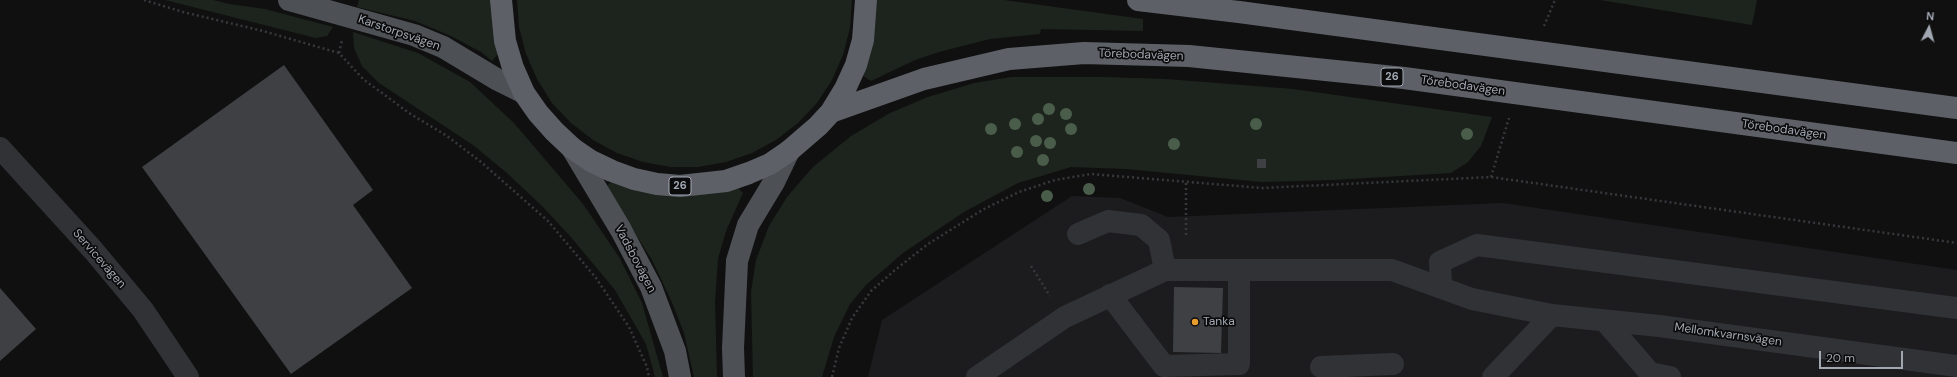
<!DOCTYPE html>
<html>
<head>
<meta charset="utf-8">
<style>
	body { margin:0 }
	#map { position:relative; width:1957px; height:377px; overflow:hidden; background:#101011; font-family:"DM Sans",sans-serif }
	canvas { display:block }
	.north { position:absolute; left:1909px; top:8px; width:40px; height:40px; -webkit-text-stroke:3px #0b0b0c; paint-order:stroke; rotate:6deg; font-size:11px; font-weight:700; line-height:16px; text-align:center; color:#a2a8b2 }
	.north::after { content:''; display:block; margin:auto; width:14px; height:18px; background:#a2a8b2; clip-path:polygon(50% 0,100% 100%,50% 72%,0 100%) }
	.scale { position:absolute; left:1819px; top:351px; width:84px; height:18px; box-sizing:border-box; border:2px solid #a2a8b2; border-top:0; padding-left:5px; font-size:12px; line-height:14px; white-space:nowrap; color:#a2a8b2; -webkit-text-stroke:3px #0b0b0c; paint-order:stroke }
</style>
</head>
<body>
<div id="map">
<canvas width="1957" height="377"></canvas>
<div class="north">N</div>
<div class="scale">20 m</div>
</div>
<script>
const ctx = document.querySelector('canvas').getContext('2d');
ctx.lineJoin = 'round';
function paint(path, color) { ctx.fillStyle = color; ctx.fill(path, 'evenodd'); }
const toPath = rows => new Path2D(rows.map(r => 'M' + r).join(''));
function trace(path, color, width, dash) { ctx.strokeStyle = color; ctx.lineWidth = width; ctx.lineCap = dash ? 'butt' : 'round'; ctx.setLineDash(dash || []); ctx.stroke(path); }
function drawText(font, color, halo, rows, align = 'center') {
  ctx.font = font + ' "DM Sans",sans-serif'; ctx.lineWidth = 3.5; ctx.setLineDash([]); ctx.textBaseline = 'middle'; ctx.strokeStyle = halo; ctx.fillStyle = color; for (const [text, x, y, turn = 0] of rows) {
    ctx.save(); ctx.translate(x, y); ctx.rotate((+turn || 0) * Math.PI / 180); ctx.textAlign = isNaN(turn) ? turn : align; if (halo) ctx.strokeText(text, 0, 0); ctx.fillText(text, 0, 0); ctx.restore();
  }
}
const built = toPath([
	[1072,196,1120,198,1168,217,1503,203,1957,270,1957,377,868,377,882,320]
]);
const green = toPath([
	[165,0,213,0,229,4,265,9,333,27,327,36,316,38],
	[359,0,491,0,498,54,492,61,481,52,451,36,432,28,415,21,357,7],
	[517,0,852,0,850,28,843,55,832,80,817,103,798,123,776,140,752,153,726,162,698,167,671,167,643,162,617,153,593,140,571,123,552,103,537,79,526,54,519,27],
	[877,0,1004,0,1143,19,1143,31,1041,29,1040,34,990,39,939,52,915,60,871,81,862,75,873,38],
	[1600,0,1757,0,1752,25],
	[353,32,418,53,470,82,514,123,583,204,619,257,642,303,663,377,655,377,646,344,615,290,570,236,542,206,507,173,473,145,379,83,362,66,354,48],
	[1011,77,1105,77,1166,79,1293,89,1492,117,1481,146,1468,162,1451,173,1333,180,1262,182,1126,169,1071,167,1018,183,964,212,903,253,866,285,850,304,834,337,822,377,753,377,751,292,756,260,769,226,787,197,813,167,851,136,890,113,928,97,974,83],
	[1257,159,1266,159,1266,168,1257,168],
	[613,180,736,186,743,193,726,231,718,259,715,302,717,377,694,377,684,333,671,300,652,260,606,187]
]);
const building = toPath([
	[284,65,373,190,353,205,412,288,291,374,142,167],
	[1257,159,1266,159,1266,168,1257,168],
	[1174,287,1223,288,1221,353,1173,352],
	[0,288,36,329,0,361]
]);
const path = toPath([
	[144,0,183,12,263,31,339,53,363,79,409,113,447,136,481,162,548,221,596,278,629,327,647,367,649,377],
	[1544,26,1555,0],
	[339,53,342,40],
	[1491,177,1509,118],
	[1186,235,1186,182],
	[1031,266,1050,296],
	[832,377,839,348,852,318,871,291,895,270,928,244,984,209,1019,192,1055,180,1091,174,1262,188,1491,177,1957,243]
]);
const minor = toPath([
	[0,148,93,250,143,310,188,377],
	[1078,234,1108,221,1141,225,1159,240,1165,270],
	[1441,288,1440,262,1477,245,1957,308],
	[1110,295,1164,366,1239,364,1239,270],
	[1605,321,1650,373,1670,377],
	[1321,367,1393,364],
	[977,377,1065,317,1165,270,1392,270,1472,299,1552,315,1659,326,1957,366],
	[1493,377,1552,315]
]);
const major = toPath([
	[289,0,414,35,443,47,498,80,524,93],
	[572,148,621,230,651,287,675,351,680,377],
	[734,377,733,348,737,261,748,225,774,182,789,151]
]);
const highway = toPath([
	[501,0,505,41,513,68,524,93,538,113,554,131,572,148,591,161,612,171,634,179,657,184,680,186,726,181,749,173,770,164,789,151,818,126,831,112,845,89,856,65,863,40,866,0],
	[1138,0,1239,12,1957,108],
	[831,112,924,79,1009,59,1084,53,1189,56,1404,78,1957,153]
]);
const trees = [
	[1049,109],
	[1066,114],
	[1038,119],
	[1015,124],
	[1256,124],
	[991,129],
	[1071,129],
	[1467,134],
	[1036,141],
	[1050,143],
	[1174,144],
	[1017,152],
	[1043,160],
	[1089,189],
	[1047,196]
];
const markers = [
	[1195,322,4,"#e99e30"]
];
const shields = [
	[1392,77,22],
	[680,186,22]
];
const shieldNames = [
	["26",1392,77],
	["26",680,186]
];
const streetNames = [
	["Karstorpsvägen",399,33,19],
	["Törebodavägen",1141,55,2],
	["Törebodavägen",1463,86,8],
	["Törebodavägen",1784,130,8],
	["Servicevägen",99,259,49],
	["Vadsbovägen",635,259,62],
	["Mellomkvarnsvägen",1728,335,8]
];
const poiNames = [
	["Tanka",1203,322]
];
paint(built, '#1c1c1e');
paint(green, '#1d241d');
paint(building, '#3f4044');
trace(path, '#37393d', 2.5, [2, 3]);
trace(minor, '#313236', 22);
trace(major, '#4d5055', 22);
trace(highway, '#5d6167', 22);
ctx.fillStyle = '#4a5d4a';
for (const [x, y] of trees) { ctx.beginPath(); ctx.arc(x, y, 6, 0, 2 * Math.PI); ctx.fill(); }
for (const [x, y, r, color] of markers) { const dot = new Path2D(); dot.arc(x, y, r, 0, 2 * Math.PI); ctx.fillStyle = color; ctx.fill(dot); trace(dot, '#0b0b0c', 1.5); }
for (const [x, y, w] of shields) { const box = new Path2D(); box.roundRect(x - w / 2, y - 9, w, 18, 3); ctx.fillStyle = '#0b0b0c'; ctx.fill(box); trace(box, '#a2a8b2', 1); }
drawText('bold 11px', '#a2a8b2', null, shieldNames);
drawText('12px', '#a2a8b2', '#0b0b0c', streetNames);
drawText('12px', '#a2a8b2', '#0b0b0c', poiNames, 'left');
</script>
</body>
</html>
